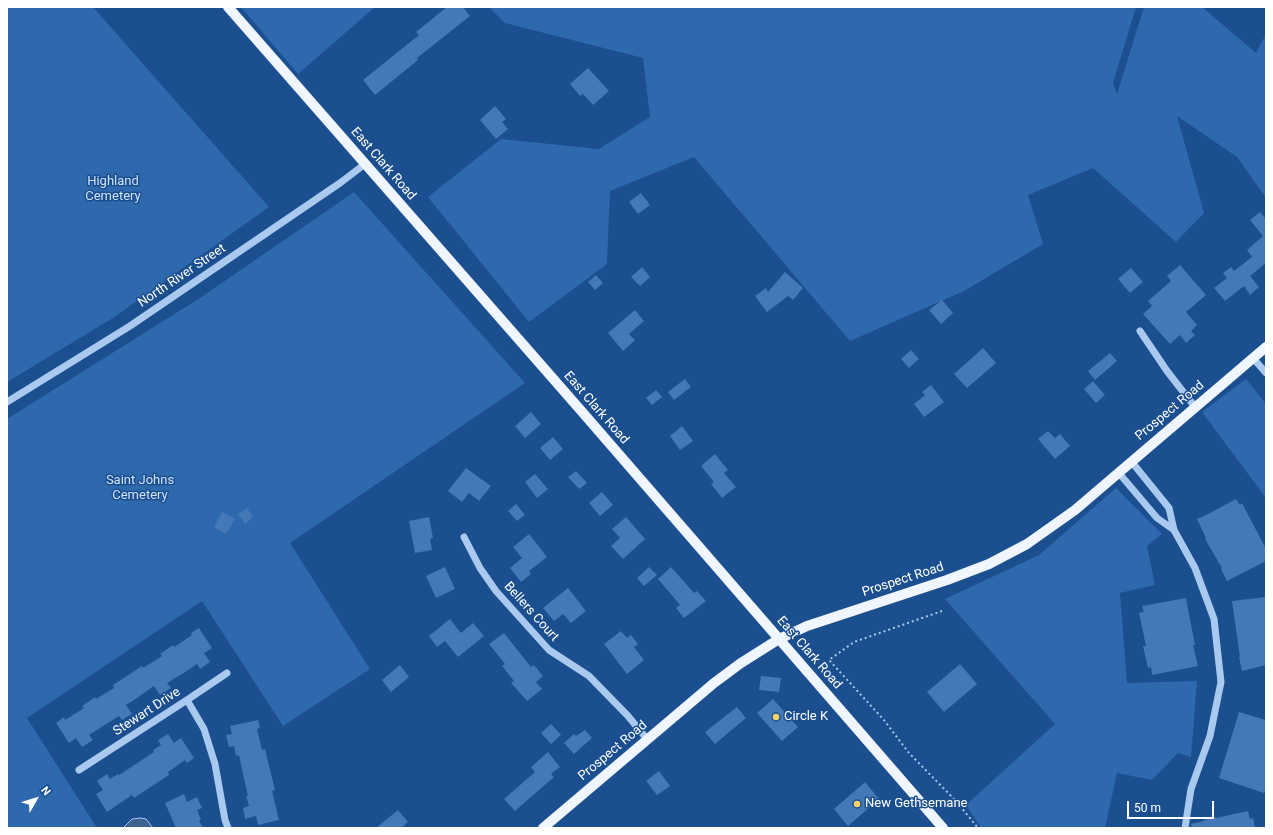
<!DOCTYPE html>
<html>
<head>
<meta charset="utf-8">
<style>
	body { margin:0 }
	#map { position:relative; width:1273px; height:835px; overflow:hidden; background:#1b4f8f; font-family:Roboto,sans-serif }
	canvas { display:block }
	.frame { position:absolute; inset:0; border:8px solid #fff; pointer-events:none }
	.north { position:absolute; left:16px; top:779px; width:40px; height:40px; -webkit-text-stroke:3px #1b4f8f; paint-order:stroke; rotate:51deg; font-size:11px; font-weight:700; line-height:16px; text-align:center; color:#fff }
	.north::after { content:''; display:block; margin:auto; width:14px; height:18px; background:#fff; clip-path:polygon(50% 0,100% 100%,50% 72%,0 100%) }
	.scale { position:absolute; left:1127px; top:801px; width:87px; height:18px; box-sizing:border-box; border:2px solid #fff; border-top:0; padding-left:5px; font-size:12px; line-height:14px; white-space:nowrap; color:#fff; -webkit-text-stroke:3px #1b4f8f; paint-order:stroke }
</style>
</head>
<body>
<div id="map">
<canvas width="1273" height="835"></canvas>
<div class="frame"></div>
<div class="north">N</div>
<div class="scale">50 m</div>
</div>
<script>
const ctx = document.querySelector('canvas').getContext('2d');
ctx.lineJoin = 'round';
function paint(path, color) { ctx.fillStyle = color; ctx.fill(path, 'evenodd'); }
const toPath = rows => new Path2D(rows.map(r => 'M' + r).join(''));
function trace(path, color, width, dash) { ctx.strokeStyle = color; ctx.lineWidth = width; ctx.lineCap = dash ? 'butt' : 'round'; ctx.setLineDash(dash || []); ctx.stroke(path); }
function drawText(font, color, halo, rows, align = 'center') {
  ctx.font = font + ' Roboto,sans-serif'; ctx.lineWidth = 3; ctx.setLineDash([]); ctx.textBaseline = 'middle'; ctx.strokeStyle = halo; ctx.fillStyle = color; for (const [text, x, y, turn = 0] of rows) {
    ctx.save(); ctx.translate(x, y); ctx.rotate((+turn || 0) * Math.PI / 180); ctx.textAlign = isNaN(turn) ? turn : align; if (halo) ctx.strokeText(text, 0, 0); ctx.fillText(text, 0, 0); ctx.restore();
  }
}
const green = toPath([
	[7,7,93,7,269,207,113,318,7,382],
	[241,7,375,7,298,74],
	[489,7,1136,7,1113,83,1117,94,1144,7,1202,7,1256,53,1266,34,1266,198,1237,157,1177,116,1204,213,1176,242,1093,168,1028,195,1043,244,964,291,850,341,694,157,610,191,607,264,529,322,428,197,501,139,599,149,650,117,643,58,505,23],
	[354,192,525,383,290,543,370,669,283,726,202,601,27,718,97,828,7,828,7,419,200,298],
	[1246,379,1266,404,1266,498,1202,412],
	[1116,488,1162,534,1147,546,1155,585,1120,593,1127,683,1197,681,1191,757,1178,753,1152,780,1117,773,1105,828,981,828,966,805,1055,724,945,599,1039,555]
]);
const water = toPath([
	[141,818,146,819,153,828,123,828,132,819,141,818]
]);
const building = toPath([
	[447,7,463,7,470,16,417,58,418,60,375,95,363,80,419,35,416,32],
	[588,68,609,91,593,105,583,94,580,96,570,84],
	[495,106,506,119,502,122,508,129,496,139,480,120],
	[641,193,650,205,638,214,629,202],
	[1260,212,1266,219,1266,263,1250,276,1259,287,1250,295,1244,286,1225,301,1214,288,1227,278,1223,273,1231,267,1234,271,1252,257,1247,250,1263,236,1250,220],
	[1180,265,1206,295,1186,312,1197,325,1191,331,1195,335,1186,343,1180,335,1170,344,1143,314,1152,306,1148,301,1171,281,1167,276],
	[642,267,650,277,640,286,631,277],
	[1131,268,1143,282,1130,293,1118,279],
	[785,272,803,288,793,300,788,296,767,312,755,296,766,288,768,292],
	[596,275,603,283,595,290,588,282],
	[942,300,953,313,941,324,929,310],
	[635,310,644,321,629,334,635,340,623,351,608,333],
	[983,348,996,363,967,388,954,374],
	[911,350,919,359,909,368,901,359],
	[1110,353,1117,361,1095,380,1088,371],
	[685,379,691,387,674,400,668,392],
	[1093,381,1105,395,1096,403,1084,389],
	[931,385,944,402,924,417,914,404,925,395,922,392],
	[656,390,662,397,652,405,646,398],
	[531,412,541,424,525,438,515,426],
	[682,426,693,441,680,450,670,436],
	[1048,431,1055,438,1060,434,1070,446,1055,459,1038,439],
	[553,437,563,449,550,460,540,448],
	[715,454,728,470,724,473,736,487,722,498,711,484,714,482,701,466],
	[466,468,491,486,479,501,469,493,462,502,448,491],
	[576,471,587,483,579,489,568,477],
	[535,474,548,489,537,498,525,482],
	[602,492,613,505,600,516,589,503],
	[1236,499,1240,505,1242,503,1266,549,1266,561,1227,581,1221,569,1222,568,1205,539,1206,538,1197,519,1208,514],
	[516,504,525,515,517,521,508,511],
	[247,508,253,517,245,524,238,514],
	[222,512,235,519,226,534,214,527],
	[429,517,433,538,430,539,432,550,415,553,409,521],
	[626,517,645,539,623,559,611,546,620,538,612,529],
	[529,534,547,557,529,571,531,574,521,582,510,568,522,558,513,547],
	[445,567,455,589,436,598,426,576],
	[649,567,657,575,644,586,637,578],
	[671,567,694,593,697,591,706,601,684,618,676,608,680,605,658,579],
	[568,588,586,611,571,623,563,614,554,621,543,608],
	[1266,597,1266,665,1242,671,1239,657,1240,657,1232,601],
	[1186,598,1195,645,1193,645,1198,666,1152,675,1151,667,1148,668,1143,646,1146,646,1139,613,1144,612,1142,606],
	[450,619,461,633,473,623,484,636,458,657,445,641,437,647,429,636],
	[199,628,212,648,204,653,210,662,200,669,197,664,182,674,167,683,171,688,160,695,154,686,134,700,126,705,132,714,122,720,119,716,89,735,93,740,82,747,76,738,69,743,56,723,64,717,65,720,84,708,82,706,95,697,96,699,114,688,113,685,142,666,143,668,162,656,160,654,173,645,174,647,192,635,191,633],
	[621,631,627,638,631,635,638,644,634,647,644,660,627,674,604,644],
	[504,633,531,667,534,665,543,676,536,682,542,689,527,701,511,683,514,681,502,666,505,664,489,644],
	[960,664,977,684,944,712,927,692],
	[400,665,409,677,391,692,382,680],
	[761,676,781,678,779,692,759,690],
	[773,699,798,727,782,741,757,713],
	[737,707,746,718,715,744,705,732],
	[1239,712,1266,720,1266,787,1264,793,1219,778],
	[258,720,260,728,257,729,262,750,265,749,275,790,272,791,279,820,258,825,256,816,245,819,243,808,249,806,246,796,248,796,243,774,239,755,236,756,234,746,229,747,226,735,232,734,230,726],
	[551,724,561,735,551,744,541,733],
	[585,730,592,738,574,754,564,743,574,734,576,736],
	[168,734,174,743,181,738,194,758,187,763,185,760,168,772,169,775,134,798,132,795,107,812,96,794,103,790,97,781,107,774,110,779,118,774,119,775,154,752,153,750,161,745,158,740],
	[548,752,560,767,551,774,554,777,515,811,504,799,535,772,531,767],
	[659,771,670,786,657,795,646,781],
	[865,782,879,799,848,826,834,809],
	[184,794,187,802,197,797,202,808,197,810,201,820,199,820,203,828,176,828,165,803],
	[398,810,408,822,401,828,376,828],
	[1248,811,1250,819,1253,818,1255,828,1192,828,1191,824,1204,821,1204,820,1216,817,1216,818]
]);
const path = toPath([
	[942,611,854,642,829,660,884,720,909,753,956,801,978,828]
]);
const minor = toPath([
	[1140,331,1167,371,1195,407],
	[1253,358,1266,373],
	[7,402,130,326,340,183,365,164],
	[1131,461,1169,508,1174,530,1195,568,1214,619,1221,682,1210,736,1191,789,1185,828],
	[1118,472,1157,518,1174,530],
	[464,537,480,568,496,591,549,650,589,676,628,716,647,739],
	[187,700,204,729,215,764,225,820,228,828],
	[79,770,187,700,227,673]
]);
const major = toPath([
	[228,7,577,406,943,828],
	[543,828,714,683,741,663,779,639,807,626,947,580,989,564,1027,544,1075,510,1266,347]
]);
const markers = [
	[776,717,4,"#ffd166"],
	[857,804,4,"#ffd166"]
];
const streetNames = [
	["East Clark Road",383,164,49],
	["North River Street",182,276,-34],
	["East Clark Road",596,408,49],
	["Prospect Road",1170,411,-40],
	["Prospect Road",903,580,-18],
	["Bellers Court",531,612,48],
	["East Clark Road",809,653,49],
	["Stewart Drive",147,712,-33],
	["Prospect Road",613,751,-40]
];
const parkNames = [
	["Highland",113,182],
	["Cemetery",113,197],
	["Saint Johns",140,481],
	["Cemetery",140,496]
];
const poiNames = [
	["Circle K",784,717],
	["New Gethsemane",865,804]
];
paint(green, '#2e69ad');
paint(water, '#3c6290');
trace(water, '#9cc4f0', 1);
paint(building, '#4478b7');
trace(path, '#a9c9ee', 2, [2, 3]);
trace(minor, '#a9c9ee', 7);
trace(major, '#f0f6ff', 10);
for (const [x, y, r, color] of markers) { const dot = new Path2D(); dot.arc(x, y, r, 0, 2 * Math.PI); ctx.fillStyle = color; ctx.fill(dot); trace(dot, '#1b4f8f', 1.5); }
drawText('13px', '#fff', '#1b4f8f', streetNames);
drawText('13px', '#cfe3fa', '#1b4f8f', parkNames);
drawText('13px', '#fff', '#1b4f8f', poiNames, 'left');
</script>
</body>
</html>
